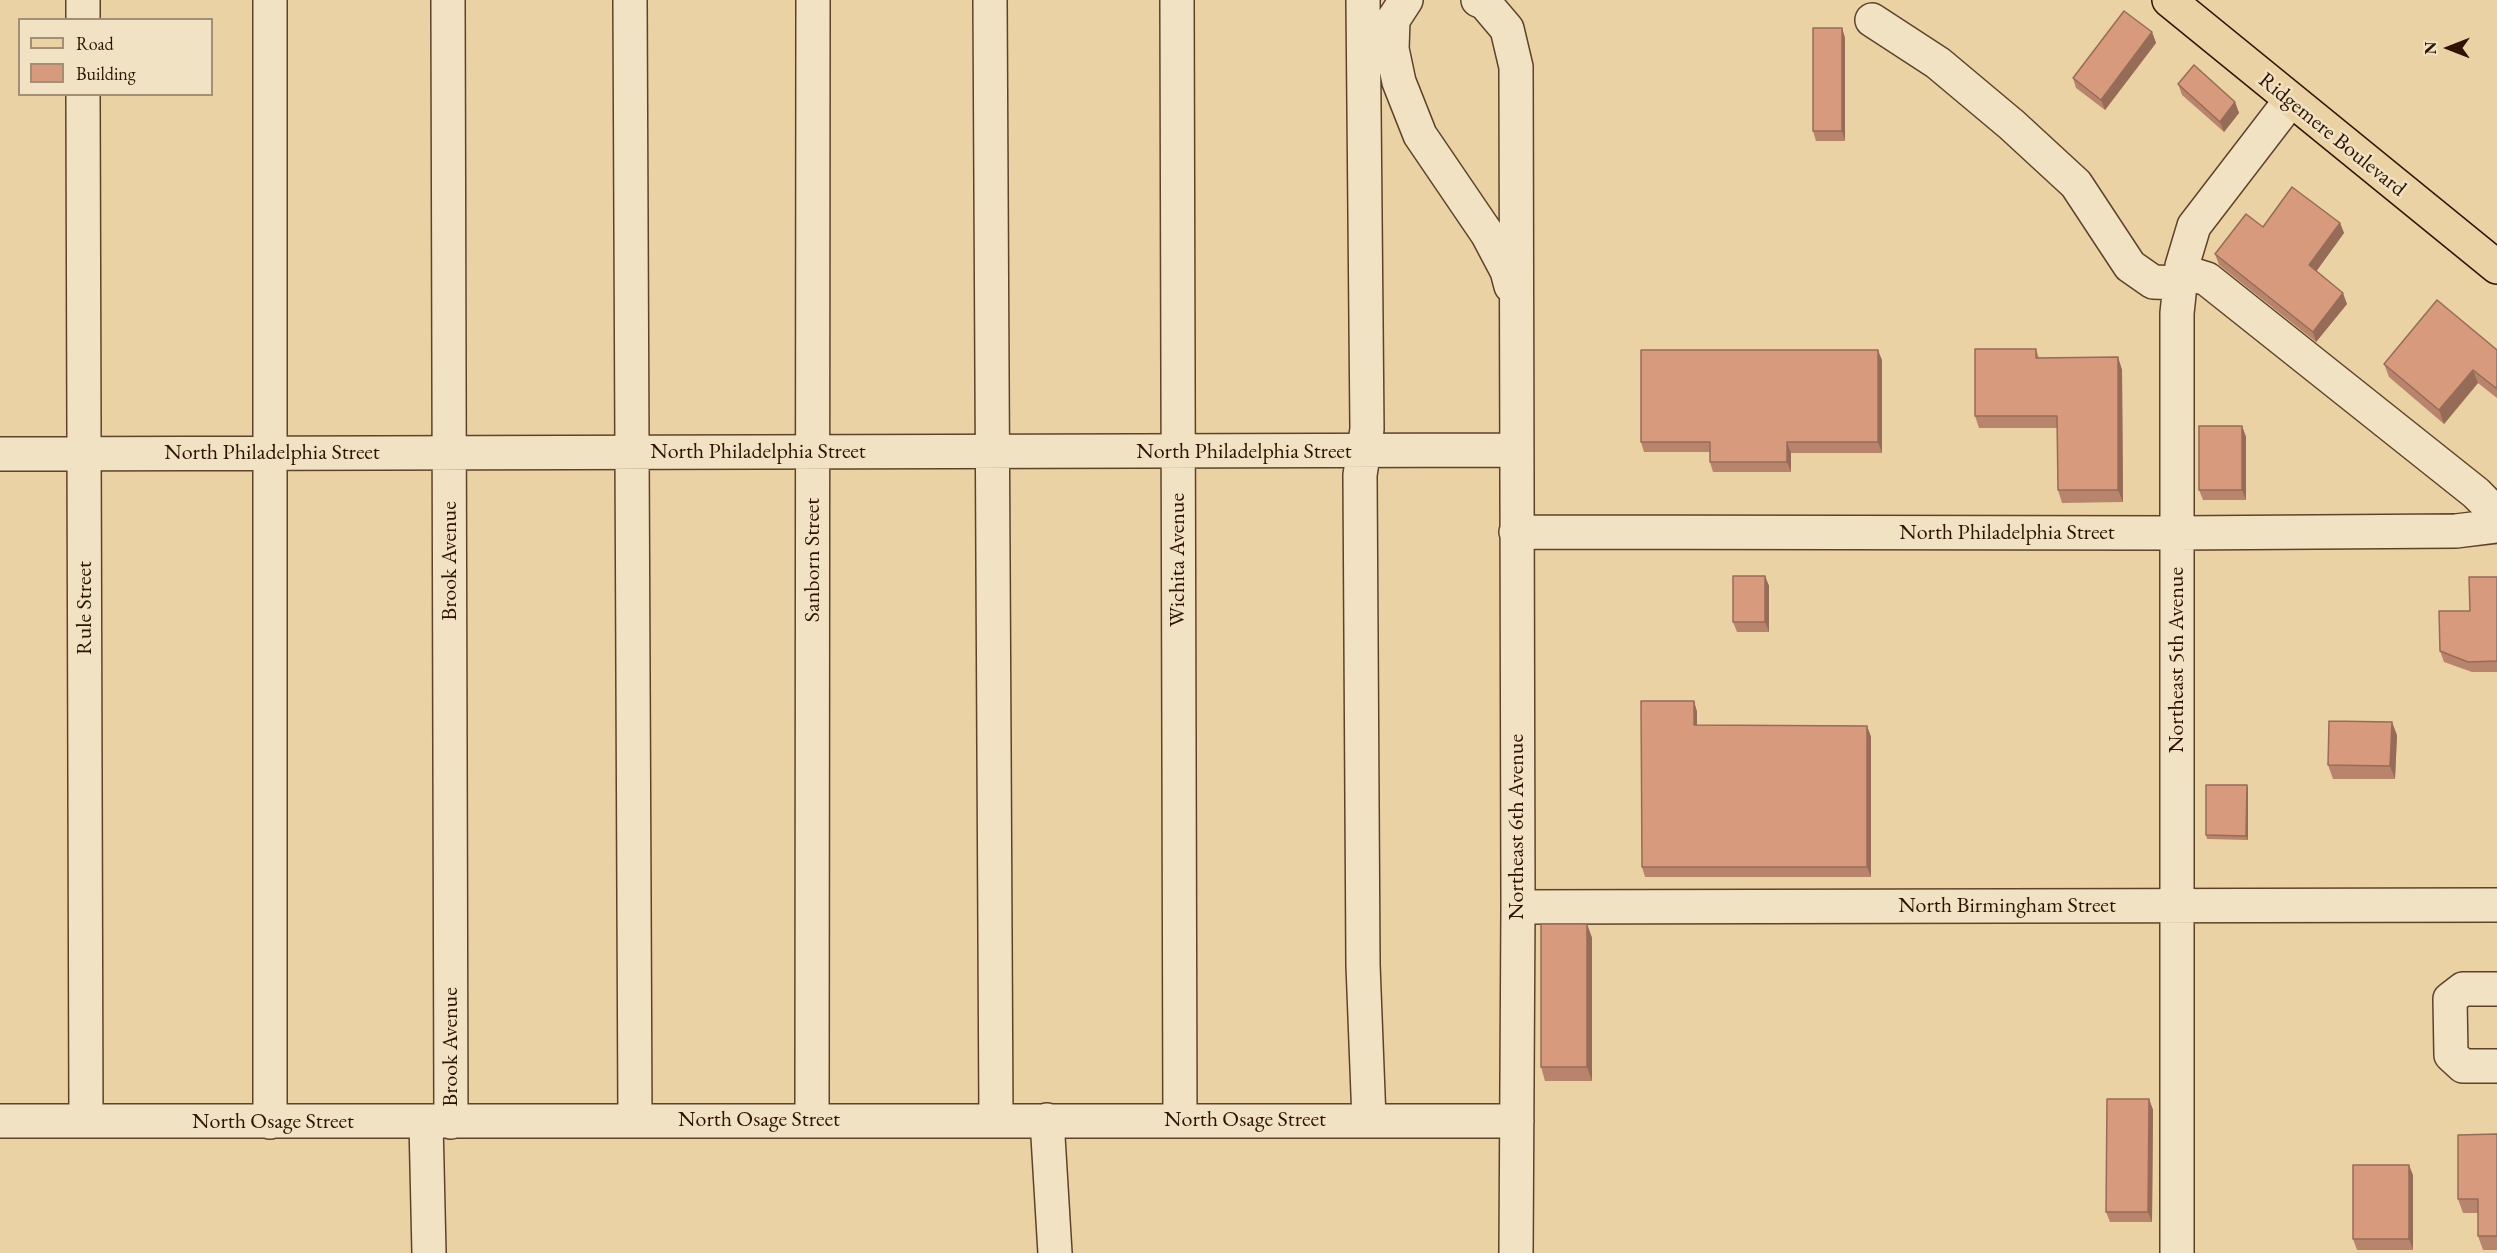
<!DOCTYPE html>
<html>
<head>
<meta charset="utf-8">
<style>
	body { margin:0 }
	#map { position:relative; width:2497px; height:1253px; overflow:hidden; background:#ebd2a4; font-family:"EB Garamond",serif }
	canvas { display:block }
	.legend { position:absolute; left:18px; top:18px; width:195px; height:78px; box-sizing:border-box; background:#f2e2c4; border:2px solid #a48f76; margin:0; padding:8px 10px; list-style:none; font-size:18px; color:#2e1302 }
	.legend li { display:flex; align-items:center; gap:12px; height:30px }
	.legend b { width:30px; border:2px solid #a48f76 }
	.north { position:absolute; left:2419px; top:18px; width:60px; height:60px; -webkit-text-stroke:4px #f2e2c4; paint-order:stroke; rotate:270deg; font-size:16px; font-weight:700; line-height:24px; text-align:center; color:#2e1302 }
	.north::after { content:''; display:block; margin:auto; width:21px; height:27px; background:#2e1302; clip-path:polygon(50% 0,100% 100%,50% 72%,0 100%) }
</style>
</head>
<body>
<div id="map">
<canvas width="2497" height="1253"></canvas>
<ul class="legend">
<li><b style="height:8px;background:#ebd2a4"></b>Road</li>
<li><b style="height:16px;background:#d79a7d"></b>Building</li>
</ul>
<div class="north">N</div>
</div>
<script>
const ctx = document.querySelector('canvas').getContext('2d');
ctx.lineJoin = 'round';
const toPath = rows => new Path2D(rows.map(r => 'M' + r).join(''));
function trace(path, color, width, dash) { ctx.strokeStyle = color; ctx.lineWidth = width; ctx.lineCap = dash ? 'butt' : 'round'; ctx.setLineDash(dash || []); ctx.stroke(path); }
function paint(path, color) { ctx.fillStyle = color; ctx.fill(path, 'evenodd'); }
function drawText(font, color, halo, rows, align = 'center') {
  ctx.font = font + ' "EB Garamond",serif'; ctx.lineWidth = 5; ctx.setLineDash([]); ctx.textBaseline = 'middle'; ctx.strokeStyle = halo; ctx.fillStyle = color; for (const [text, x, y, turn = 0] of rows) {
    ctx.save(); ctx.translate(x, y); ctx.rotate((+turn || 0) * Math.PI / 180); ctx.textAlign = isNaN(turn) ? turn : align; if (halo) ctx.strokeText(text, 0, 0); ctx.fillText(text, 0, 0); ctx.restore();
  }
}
const minor = toPath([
	[83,0,83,20],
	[270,0,270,1122],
	[448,0,451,1122],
	[630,0,635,1121],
	[990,0,996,1120],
	[1177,0,1180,1120],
	[1363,0,1367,429,1360,475,1363,965,1369,1120],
	[1406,0,1393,20,1392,49,1399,82,1420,135,1488,235,1507,271,1511,286],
	[1478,0,1485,3,1507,29,1516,67,1518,907,1516,1253],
	[1872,20,1938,63,2012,125,2076,184,2130,266,2153,282,2180,283],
	[83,94,86,1121],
	[2181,271,2207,279,2476,493,2497,514],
	[0,454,1516,450],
	[1516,532,2177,533,2456,531,2497,526],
	[1518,907,2497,905],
	[2497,989,2463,989,2450,999,2451,1055,2463,1066,2497,1066],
	[812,1120,813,0],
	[1047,1120,1055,1253],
	[0,1121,1517,1121],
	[426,1122,429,1253],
	[2177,1253,2177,313,2182,266,2194,226,2290,101]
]);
const major = toPath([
	[2169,0,2497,267]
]);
const wall = toPath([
	[1842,28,1845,38,1845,141,1816,141,1813,131],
	[2152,32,2156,43,2105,110,2076,88,2073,78],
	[2178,84,2235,102,2239,113,2224,132,2182,95],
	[2340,223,2344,233,2316,271,2347,304,2316,342,2219,265,2215,254,2263,227],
	[2036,349,2039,358,2118,357,2122,370,2123,502,2062,503,2058,490,2057,428,1979,428,1975,416],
	[2497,350,2497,398,2478,383,2444,424,2389,377,2384,364],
	[1882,360,1882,453,1791,453,1791,472,1713,472,1710,462,1710,452,1644,452,1641,442],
	[2242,426,2246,437,2246,500,2203,500,2199,490],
	[1765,576,1769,586,1769,632,1737,632,1733,622],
	[2497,577,2497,672,2472,672,2444,662,2440,651,2470,611],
	[1694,701,1697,712,1697,725,1867,726,1871,737,1871,877,1645,877,1642,867],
	[2397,735,2395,779,2333,779,2328,765],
	[2248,788,2248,840,2207,839,2206,835],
	[1587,924,1592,938,1592,1081,1545,1081,1541,1067],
	[2149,1099,2153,1110,2152,1222,2110,1222,2106,1212],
	[2497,1134,2497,1250,2483,1250,2478,1236,2478,1213,2463,1213,2458,1199],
	[2413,1175,2413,1250,2357,1250,2353,1239]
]);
const shadedWall = toPath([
	[1842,28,1845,38,1845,141,1842,131],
	[2152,32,2156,43,2105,110,2101,100],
	[2235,102,2239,113,2224,132,2220,122],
	[2340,223,2344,233,2313,276,2309,265],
	[2343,293,2347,304,2316,342,2313,332],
	[1878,350,1882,360,1882,453,1878,442],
	[2118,357,2122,370,2123,502,2118,490],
	[2473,370,2478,383,2444,424,2439,410],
	[2242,426,2246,437,2246,500,2242,490],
	[1787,442,1791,453,1791,472,1787,462],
	[1765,576,1769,586,1769,632,1765,622],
	[1694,701,1697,712,1697,735,1694,725],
	[2392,722,2397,735,2395,779,2390,766],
	[1867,726,1871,737,1871,877,1867,867],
	[2247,785,2248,788,2248,840,2246,836],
	[1587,924,1592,938,1592,1081,1587,1067],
	[2149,1099,2153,1110,2152,1222,2148,1212],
	[2409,1165,2413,1175,2413,1250,2409,1239]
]);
const building = toPath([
	[2124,11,2152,32,2101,100,2073,78,2124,11],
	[1813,28,1842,28,1842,131,1813,131,1813,28],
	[2194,65,2235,102,2220,122,2178,84,2194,65],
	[2292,187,2340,223,2309,265,2343,293,2313,332,2215,254,2246,214,2263,227,2292,187],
	[2437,300,2497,350,2497,389,2473,370,2439,410,2384,364,2437,300],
	[1975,349,2036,349,2036,358,2118,357,2118,490,2058,490,2057,416,1975,416,1975,349],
	[1641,350,1878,350,1878,442,1787,442,1787,462,1710,462,1710,442,1641,442,1641,350],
	[2199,426,2242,426,2242,490,2199,490,2199,426],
	[1733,576,1765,576,1765,622,1733,622,1733,576],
	[2469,577,2497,577,2497,661,2468,662,2440,651,2439,611,2470,611,2469,577],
	[1641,701,1694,701,1694,725,1867,726,1867,867,1642,867,1641,701],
	[2329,721,2392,722,2390,766,2328,765,2329,721],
	[2206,785,2247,785,2246,836,2206,835,2206,785],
	[1541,924,1587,924,1587,1067,1541,1067,1541,924],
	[2107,1099,2149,1099,2148,1212,2106,1212,2107,1099],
	[2497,1134,2497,1236,2478,1236,2478,1199,2458,1199,2458,1135,2497,1134],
	[2353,1165,2409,1165,2409,1239,2353,1239,2353,1165]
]);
const streetNames = [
	["Ridgemere Boulevard",2332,135,39],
	["North Philadelphia Street",758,452],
	["North Philadelphia Street",1244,452],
	["North Philadelphia Street",272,453],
	["North Philadelphia Street",2007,533],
	["Sanborn Street",813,560,-90],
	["Wichita Avenue",1178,560,-90],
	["Brook Avenue",450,561,-90],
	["Rule Street",85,608,-90],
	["Northeast 5th Avenue",2177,660,-90],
	["Northeast 6th Avenue",1517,827,-90],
	["North Birmingham Street",2007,906],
	["Brook Avenue",451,1047,-90],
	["North Osage Street",759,1120],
	["North Osage Street",1245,1120],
	["North Osage Street",273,1122]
];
trace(minor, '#5d432a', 36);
trace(major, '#2e1302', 36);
trace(minor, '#f2e2c4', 33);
trace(major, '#ebd2a4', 33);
paint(wall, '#b9846c');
paint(shadedWall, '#966c58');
paint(building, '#d79a7d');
trace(building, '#966c58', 1.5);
drawText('22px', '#2e1302', '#f2e2c4', streetNames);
</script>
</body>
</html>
